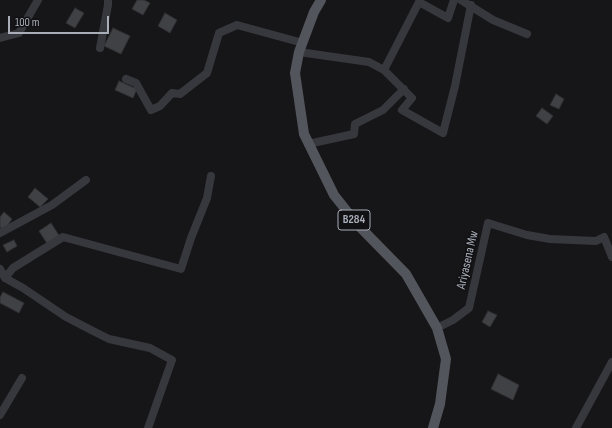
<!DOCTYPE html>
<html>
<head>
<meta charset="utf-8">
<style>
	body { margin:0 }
	#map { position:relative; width:612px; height:428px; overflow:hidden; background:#161618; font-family:"Sofia Sans Condensed",sans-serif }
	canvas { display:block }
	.scale { position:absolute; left:8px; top:16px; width:101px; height:18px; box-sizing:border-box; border:2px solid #a8adb8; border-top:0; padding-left:5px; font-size:12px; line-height:14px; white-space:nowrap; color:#a8adb8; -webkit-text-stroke:3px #111113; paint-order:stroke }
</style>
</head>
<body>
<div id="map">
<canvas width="612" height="428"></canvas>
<div class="scale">100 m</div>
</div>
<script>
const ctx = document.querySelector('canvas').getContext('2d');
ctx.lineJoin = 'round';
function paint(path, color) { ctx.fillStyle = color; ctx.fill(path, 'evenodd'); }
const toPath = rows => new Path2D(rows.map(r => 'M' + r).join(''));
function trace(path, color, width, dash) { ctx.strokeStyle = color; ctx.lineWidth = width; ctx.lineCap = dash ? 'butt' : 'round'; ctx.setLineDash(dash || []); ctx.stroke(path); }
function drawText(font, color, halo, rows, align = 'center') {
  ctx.font = font + ' "Sofia Sans Condensed",sans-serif'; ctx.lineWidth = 3; ctx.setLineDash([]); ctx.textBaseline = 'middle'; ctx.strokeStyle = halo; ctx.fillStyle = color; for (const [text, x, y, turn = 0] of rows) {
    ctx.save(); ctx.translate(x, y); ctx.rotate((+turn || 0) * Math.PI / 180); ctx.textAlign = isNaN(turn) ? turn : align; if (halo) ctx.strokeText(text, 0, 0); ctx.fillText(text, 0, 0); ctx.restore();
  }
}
const building = toPath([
	[137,0,144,0,150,3,143,15,132,9,137,0],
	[75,8,84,13,75,28,66,23,75,8],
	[165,13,177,20,170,33,158,26,165,13],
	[113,28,130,36,121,54,104,46,113,28],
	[119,81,137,89,133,98,115,90,119,81],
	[556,94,564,99,559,109,550,105,556,94],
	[542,108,553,116,547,124,536,116,542,108],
	[35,188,48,199,40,207,28,197,35,188],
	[4,212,12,219,4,230,0,227,0,217,4,212],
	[51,223,60,237,48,245,39,231,51,223],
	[14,240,17,246,7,252,3,245,14,240],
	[3,292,24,303,19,313,0,303,0,297,3,292],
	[488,311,497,315,490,327,482,322,488,311],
	[498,374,519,385,513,400,491,389,498,374]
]);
const minor = toPath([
	[461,0,493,20,527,34],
	[0,38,19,33,38,0],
	[100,48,108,5,108,0],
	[299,52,369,62,384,70,419,2,448,18,454,0],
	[384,70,412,98,402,110,443,133,455,86,471,5],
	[126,79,136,83,151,110,160,106,172,93,180,94,207,73,219,33,237,25,303,43],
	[308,144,354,134,355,124,383,110,404,89],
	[0,233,52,205,86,180],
	[0,269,5,278,13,268,63,237,181,269,191,238,207,198,211,176],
	[5,278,23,288,66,317,93,331,109,339,150,348,172,360,148,428],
	[437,328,453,320,469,308,488,223,527,235,550,239,596,241,604,237,612,257],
	[0,415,22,378],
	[576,428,612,362]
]);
const major = toPath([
	[321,0,314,12,299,52,295,73,304,134,334,195,357,224,406,274,437,328,446,359,440,404,433,428]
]);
const shields = [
	[354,220,32]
];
const shieldNames = [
	["B284",354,220]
];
const streetNames = [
	["Ariyasena Mw",468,260,-77]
];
paint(building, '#404145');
trace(building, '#303034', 1);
trace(minor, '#37383d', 8);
trace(major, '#53555c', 10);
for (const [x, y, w] of shields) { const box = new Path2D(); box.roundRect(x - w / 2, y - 10, w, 20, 3); ctx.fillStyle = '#111113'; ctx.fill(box); trace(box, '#a8adb8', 1); }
drawText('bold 12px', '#a8adb8', null, shieldNames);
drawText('13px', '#a8adb8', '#111113', streetNames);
</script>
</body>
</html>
